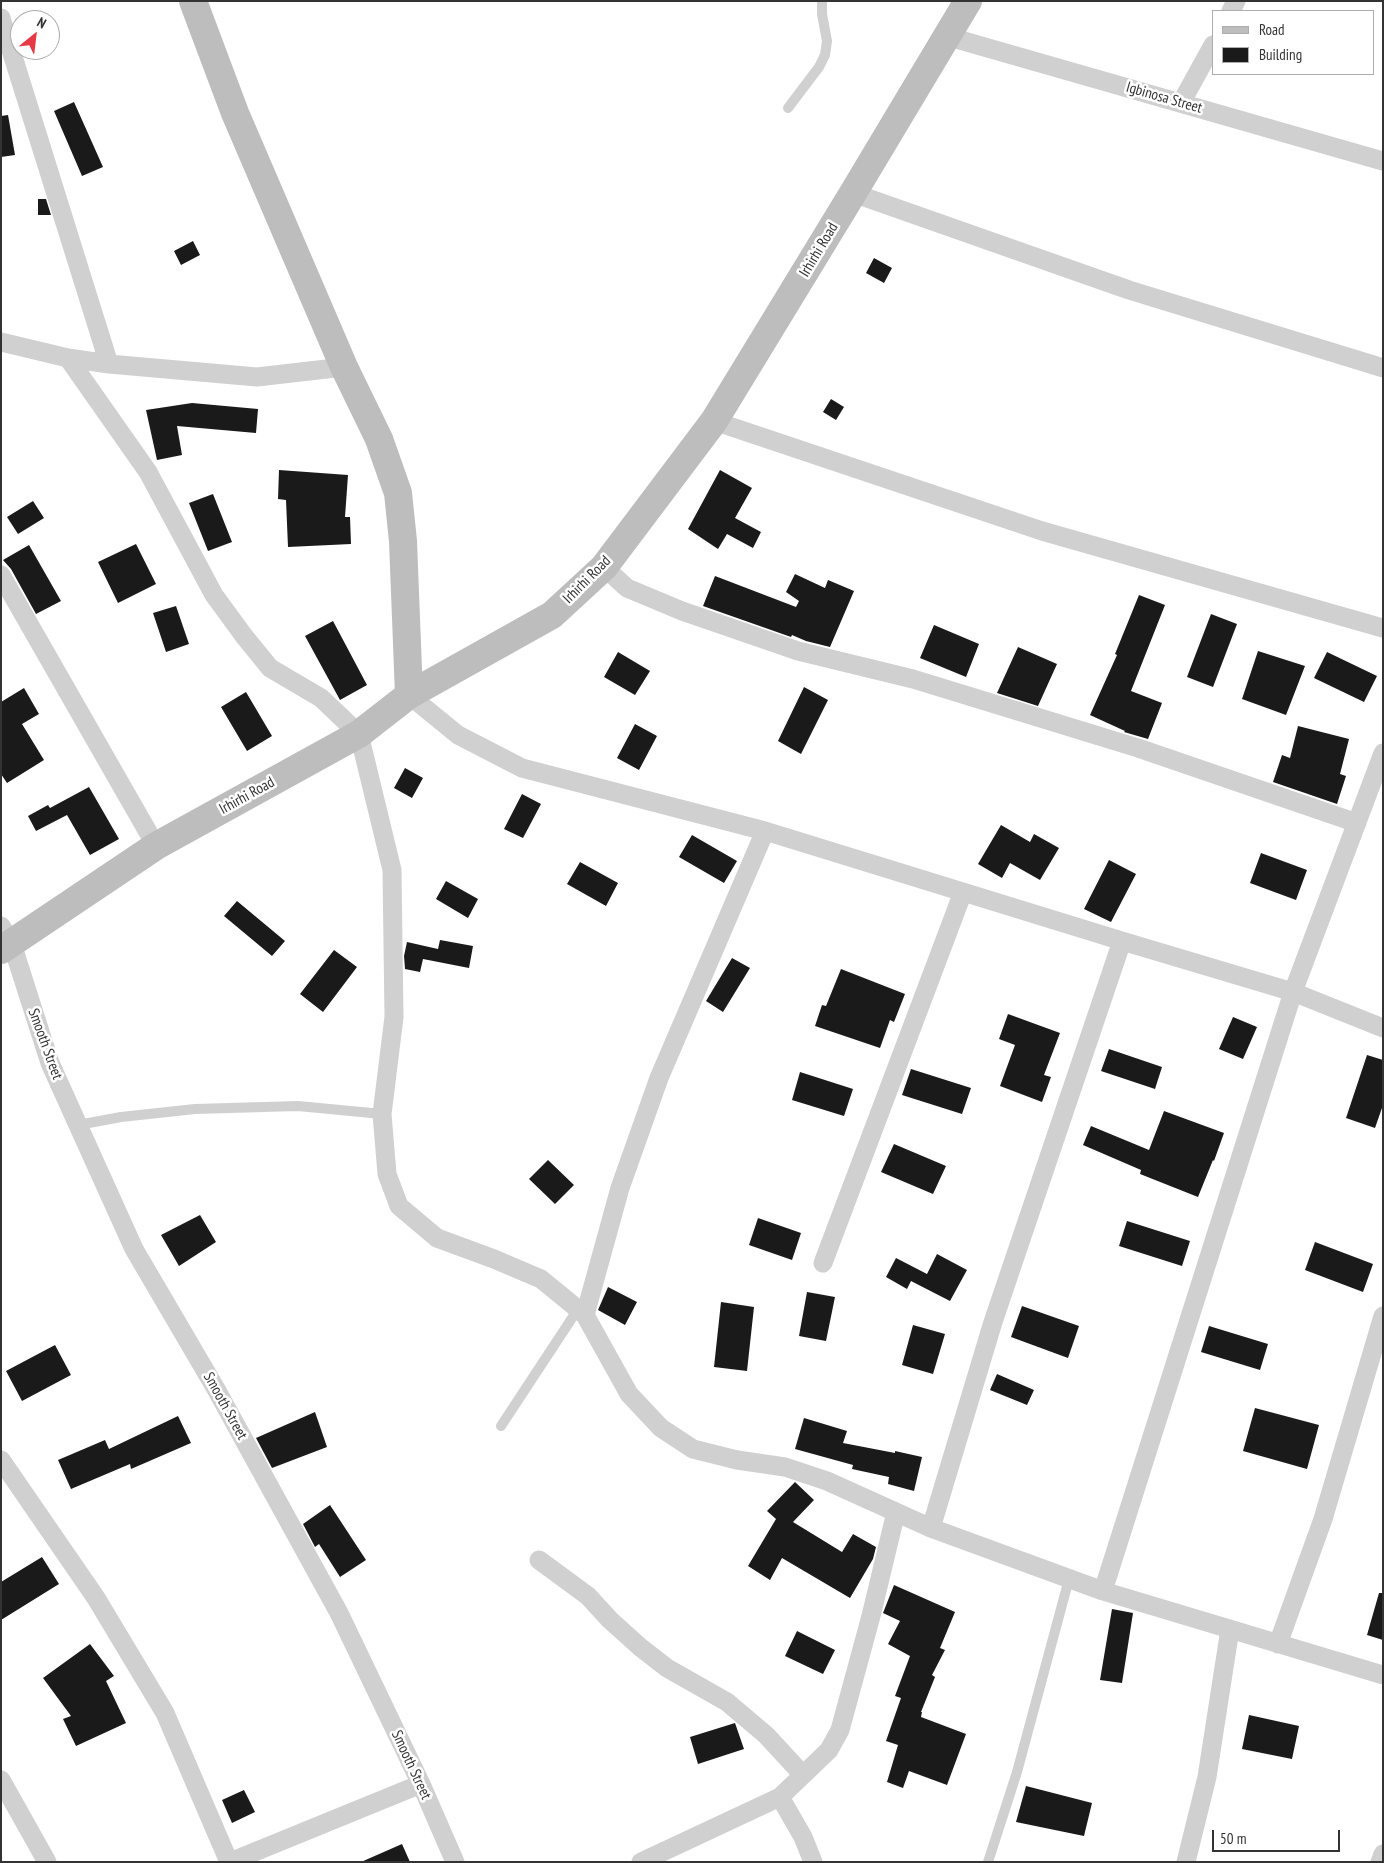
<!DOCTYPE html>
<html>
<head>
<meta charset="utf-8">
<style>
	body { margin:0 }
	#map { position:relative; width:1384px; height:1863px; overflow:hidden; background:#fff; font-family:"PT Sans Narrow",sans-serif }
	canvas { display:block }
	.frame { position:absolute; inset:0; border:2px solid #333; pointer-events:none }
	.legend { position:absolute; left:1212px; top:10px; width:162px; height:65px; box-sizing:border-box; background:#fff; border:1px solid #adadad; margin:0; padding:6px 9px; list-style:none; font-size:15px; color:#333 }
	.legend li { display:flex; align-items:center; gap:10px; height:25px }
	.legend b { width:25px; border:1px solid #adadad }
	.north { position:absolute; left:10px; top:10px; width:50px; height:50px; box-sizing:border-box; background:#fff; border:1px solid #adadad; border-radius:50%; rotate:29deg; font-size:14px; font-weight:700; line-height:20px; text-align:center; color:#333 }
	.north::after { content:''; display:block; margin:auto; width:18px; height:22px; background:#e63946; clip-path:polygon(50% 0,100% 100%,50% 72%,0 100%) }
	.scale { position:absolute; left:1212px; top:1830px; width:128px; height:22px; box-sizing:border-box; border:2px solid #333; border-top:0; padding-left:6px; font-size:15px; line-height:18px; white-space:nowrap; color:#333; -webkit-text-stroke:4px #fff; paint-order:stroke }
</style>
</head>
<body>
<div id="map">
<canvas width="1384" height="1863"></canvas>
<div class="frame"></div>
<ul class="legend">
<li><b style="height:6px;background:#bdbdbd"></b>Road</li>
<li><b style="height:14px;background:#1a1a1a"></b>Building</li>
</ul>
<div class="north">N</div>
<div class="scale">50 m</div>
</div>
<script>
const ctx = document.querySelector('canvas').getContext('2d');
ctx.lineJoin = 'round';
function paint(path, color) { ctx.fillStyle = color; ctx.fill(path, 'evenodd'); }
const toPath = rows => new Path2D(rows.map(r => 'M' + r).join(''));
function trace(path, color, width, dash) { ctx.strokeStyle = color; ctx.lineWidth = width; ctx.lineCap = dash ? 'butt' : 'round'; ctx.setLineDash(dash || []); ctx.stroke(path); }
function drawText(font, color, halo, rows, align = 'center') {
  ctx.font = font + ' "PT Sans Narrow",sans-serif'; ctx.lineWidth = 5; ctx.setLineDash([]); ctx.textBaseline = 'middle'; ctx.strokeStyle = halo; ctx.fillStyle = color; for (const [text, x, y, turn = 0] of rows) {
    ctx.save(); ctx.translate(x, y); ctx.rotate((+turn || 0) * Math.PI / 180); ctx.textAlign = isNaN(turn) ? turn : align; if (halo) ctx.strokeText(text, 0, 0); ctx.fillText(text, 0, 0); ctx.restore();
  }
}
const building = toPath([
	[74,102,103,167,82,176,54,111],
	[8,115,15,155,1,157,1,116],
	[38,199,46,199,51,215,38,215],
	[193,241,200,255,181,265,174,251],
	[874,258,892,268,884,283,866,273],
	[831,399,844,407,836,420,823,412],
	[192,403,258,409,256,433,177,426,182,455,157,460,146,410],
	[279,470,348,475,345,517,350,517,351,544,288,547,286,500,278,499],
	[720,470,752,488,735,518,761,532,753,548,727,534,718,549,688,529],
	[213,494,232,542,208,551,189,503],
	[33,501,44,518,18,534,7,517],
	[136,544,156,584,118,603,98,562],
	[29,545,61,601,36,614,11,569,3,560],
	[795,574,825,588,828,580,854,591,830,647,806,641,792,635,791,637,703,606,715,576,796,607,799,601,786,592],
	[1139,595,1165,605,1131,691,1162,703,1148,739,1124,732,1125,731,1090,715,1117,655,1115,654],
	[176,606,189,644,166,652,153,613],
	[1211,614,1237,624,1213,687,1187,677],
	[333,621,367,685,340,700,305,636],
	[934,625,979,644,966,677,920,658],
	[1018,647,1057,664,1038,706,997,693],
	[1258,651,1305,666,1286,715,1242,699],
	[618,652,650,671,635,695,604,677],
	[1327,652,1377,676,1364,702,1314,678],
	[804,687,828,700,801,754,778,741],
	[24,688,39,714,22,724,44,760,7,783,1,774,1,702],
	[246,692,272,736,247,751,221,707],
	[635,724,657,736,639,770,617,758],
	[1298,726,1349,739,1340,774,1346,776,1337,804,1273,782,1282,755,1290,758],
	[405,768,423,778,412,798,394,788],
	[89,787,119,839,90,855,67,815,36,831,28,816,48,805,50,808],
	[522,794,541,804,523,838,504,829],
	[1001,825,1030,842,1034,834,1059,848,1040,880,1010,863,1002,878,978,864],
	[692,835,737,861,724,883,679,857],
	[1261,853,1307,870,1296,900,1250,883],
	[1109,860,1136,874,1111,922,1084,909],
	[580,862,618,883,606,906,567,884],
	[446,881,478,899,468,918,436,899],
	[237,901,285,941,272,956,224,916],
	[440,940,473,946,469,968,423,959,420,972,405,969,404,956,407,942,438,949],
	[334,950,357,967,323,1012,300,994],
	[732,958,750,968,723,1012,706,1001],
	[841,969,905,994,894,1022,890,1020,880,1048,815,1026,822,1005,826,1006],
	[1008,1014,1060,1033,1044,1075,1051,1077,1042,1102,1000,1086,1015,1045,999,1039],
	[1233,1017,1257,1027,1243,1059,1219,1049],
	[1109,1049,1162,1067,1155,1089,1101,1071],
	[1367,1055,1383,1060,1383,1105,1375,1128,1346,1118],
	[911,1069,971,1088,962,1114,902,1095],
	[800,1072,853,1089,844,1116,792,1100],
	[1164,1111,1224,1133,1214,1161,1213,1160,1198,1197,1140,1174,1141,1170,1083,1145,1091,1126,1149,1150],
	[894,1144,946,1166,933,1194,881,1172],
	[548,1160,574,1185,555,1204,529,1179],
	[200,1215,216,1242,179,1266,161,1235],
	[758,1218,801,1233,792,1260,749,1245],
	[1127,1221,1190,1241,1182,1266,1119,1246],
	[1315,1242,1373,1264,1363,1292,1305,1270],
	[937,1254,967,1270,950,1301,911,1281,907,1289,886,1277,896,1258,927,1274],
	[608,1287,637,1302,625,1325,598,1310],
	[807,1292,835,1297,826,1341,799,1336],
	[721,1302,754,1307,747,1371,714,1367],
	[1022,1306,1079,1326,1068,1358,1011,1337],
	[913,1325,945,1334,933,1374,902,1365],
	[1209,1326,1268,1344,1260,1370,1201,1352],
	[55,1345,71,1375,22,1401,6,1371],
	[997,1374,1034,1390,1027,1405,990,1390],
	[1255,1408,1319,1425,1307,1469,1243,1451],
	[315,1412,327,1447,272,1468,256,1438],
	[178,1416,191,1443,131,1469,130,1464,71,1489,58,1460,105,1440,109,1449],
	[804,1418,847,1431,843,1443,895,1453,895,1451,922,1457,914,1491,888,1484,889,1477,852,1469,853,1465,795,1449],
	[795,1482,814,1500,793,1522,842,1552,853,1534,876,1547,873,1559,850,1598,782,1558,770,1580,748,1566,776,1519,767,1511],
	[330,1505,366,1560,340,1577,319,1544,315,1547,303,1524],
	[42,1557,59,1584,1,1620,1,1582],
	[894,1585,955,1612,940,1648,945,1650,932,1675,935,1677,921,1712,922,1712,921,1717,966,1734,947,1785,909,1771,903,1788,887,1782,898,1745,886,1741,901,1698,895,1696,910,1656,888,1644,900,1621,883,1613],
	[1379,1593,1383,1593,1383,1640,1367,1635],
	[1112,1609,1133,1613,1122,1683,1100,1680],
	[797,1631,835,1650,823,1674,785,1656],
	[90,1644,114,1676,106,1681,126,1723,76,1746,63,1719,71,1716,43,1678],
	[1249,1715,1299,1726,1292,1759,1242,1749],
	[735,1723,744,1749,698,1764,690,1737],
	[1026,1786,1092,1803,1084,1836,1016,1822],
	[244,1790,255,1812,232,1823,222,1800],
	[402,1844,410,1862,361,1862]
]);
const lane = toPath([
	[788,108,819,67,825,55,827,41,822,14,822,1],
	[78,1125,121,1117,195,1109,298,1106,382,1114],
	[501,1426,578,1309],
	[988,1862,1017,1772,1069,1579]
]);
const street = toPath([
	[1231,11,1236,1],
	[1,18,109,364],
	[946,36,1383,161],
	[1181,103,1213,45],
	[853,193,1129,290,1383,368],
	[1,342,68,358,109,364,257,377,344,367],
	[68,358,148,472,214,595,244,636,270,668,321,698,359,734,392,870,394,1017,382,1114,387,1174,399,1206,437,1238,494,1259,541,1279,585,1315,629,1394,661,1428,693,1449,737,1460,785,1467,827,1481,931,1528,1103,1591,1383,1675],
	[714,421,1042,531,1383,628],
	[604,567,627,588,682,611,798,651,913,679,1138,748,1357,823],
	[1,575,156,846],
	[409,695,458,735,522,768,765,831,1122,941,1293,992,1383,1028],
	[1,926,12,944,50,1063,134,1249,216,1389,339,1613,421,1784,455,1862],
	[823,1263,963,892],
	[585,1315,620,1188,659,1078,765,831],
	[1,1460,96,1598,165,1713,229,1862],
	[931,1528,993,1322,1122,941],
	[539,1560,588,1596,610,1620,640,1647,667,1668,727,1702,766,1735,803,1775,780,1797],
	[1103,1591,1293,992,1383,753],
	[1278,1644,1323,1519,1383,1316],
	[803,1775,829,1750,840,1730,871,1616,896,1512],
	[1,1780,47,1862],
	[230,1862,421,1784],
	[641,1862,780,1797,803,1837,813,1862],
	[1186,1862,1207,1777,1230,1629],
	[1380,1862,1383,1854]
]);
const secondary = toPath([
	[193,1,235,113,344,367,379,439,398,493,403,541,409,695],
	[1,950,156,846,359,734,409,695,552,615,604,567,714,421,853,193,968,1]
]);
const streetNames = [
	["Igbinosa Street",1164,98,16],
	["Irhirhi Road",819,250,-59],
	["Irhirhi Road",587,580,-45],
	["Irhirhi Road",247,796,-29],
	["Smooth Street",45,1044,70],
	["Smooth Street",225,1406,61],
	["Smooth Street",411,1765,65]
];
paint(building, '#1a1a1a');
trace(lane, '#d0d0d0', 10);
trace(street, '#d0d0d0', 19);
trace(secondary, '#bdbdbd', 28);
drawText('15px', '#333', '#fff', streetNames);
</script>
</body>
</html>
